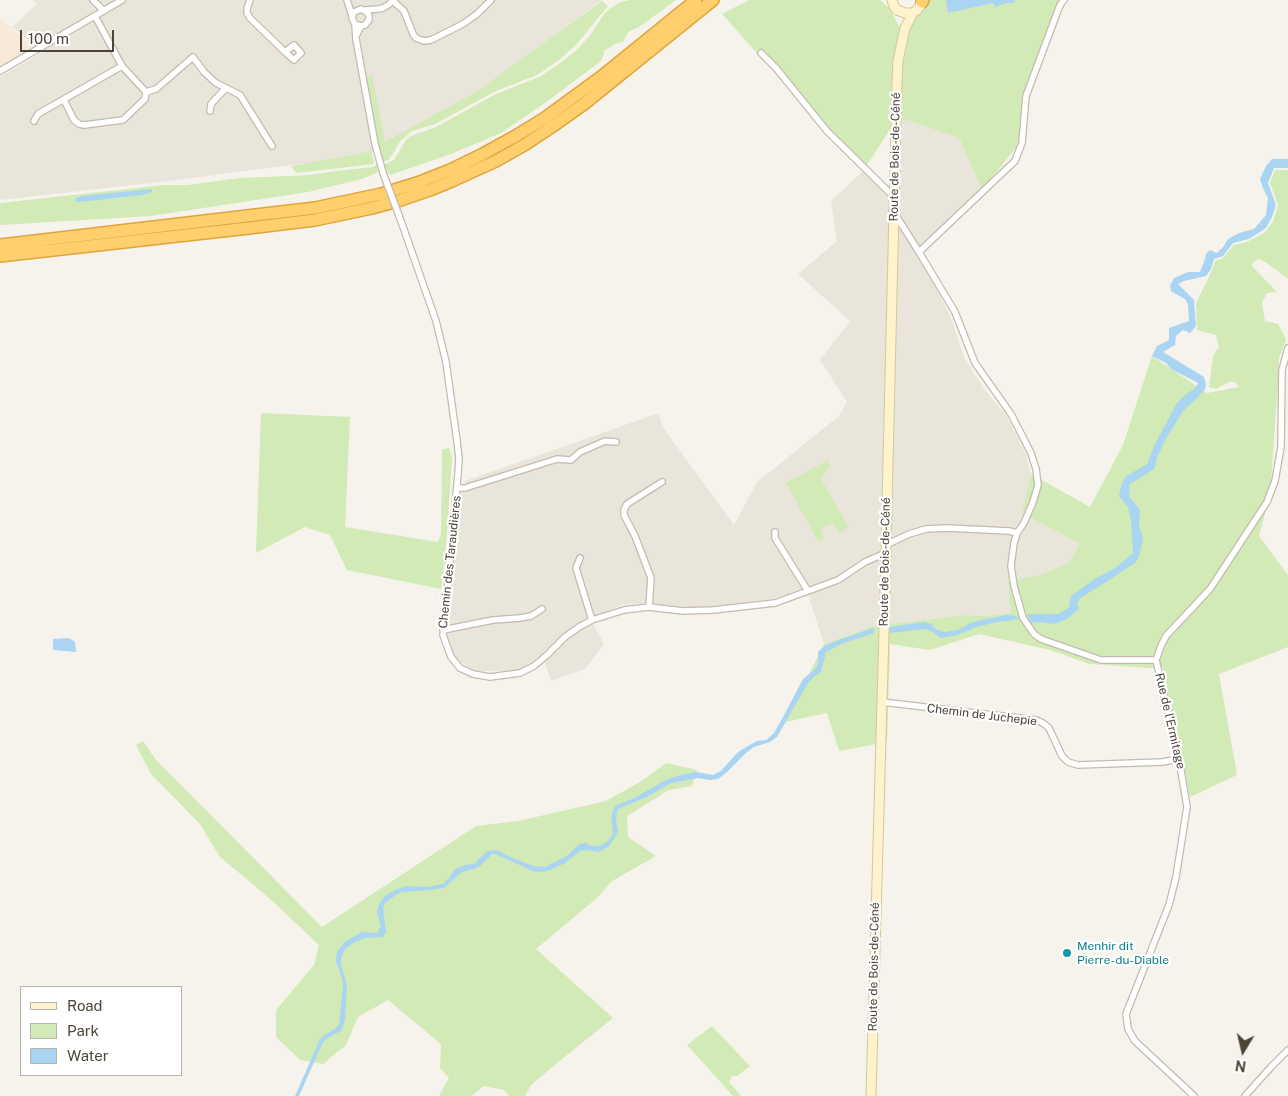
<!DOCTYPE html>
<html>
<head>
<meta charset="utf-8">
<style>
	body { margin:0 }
	#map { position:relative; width:1288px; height:1096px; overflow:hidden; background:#f6f3ec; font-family:"Public Sans",sans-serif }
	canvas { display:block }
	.legend { position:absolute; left:20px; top:986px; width:162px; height:90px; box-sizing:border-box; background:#fff; border:1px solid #b7b4b0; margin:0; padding:6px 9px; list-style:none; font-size:15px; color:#4b4439 }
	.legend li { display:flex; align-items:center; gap:10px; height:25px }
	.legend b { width:25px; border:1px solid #b7b4b0 }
	.north { position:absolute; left:1218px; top:1026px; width:50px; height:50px; -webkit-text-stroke:4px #fff; paint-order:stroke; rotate:189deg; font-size:14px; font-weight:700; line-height:20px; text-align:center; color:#4b4439 }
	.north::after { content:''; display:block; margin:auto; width:18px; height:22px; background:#4b4439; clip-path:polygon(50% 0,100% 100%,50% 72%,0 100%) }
	.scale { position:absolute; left:20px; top:30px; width:94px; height:22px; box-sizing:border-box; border:2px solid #4b4439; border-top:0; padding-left:6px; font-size:15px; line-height:18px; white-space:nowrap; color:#4b4439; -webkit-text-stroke:4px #fff; paint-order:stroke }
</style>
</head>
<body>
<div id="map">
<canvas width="1288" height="1096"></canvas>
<ul class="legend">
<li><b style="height:6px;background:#fff3cd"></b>Road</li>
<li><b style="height:14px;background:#d2eab5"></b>Park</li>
<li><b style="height:14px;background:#a9d4f2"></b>Water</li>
</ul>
<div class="north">N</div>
<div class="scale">100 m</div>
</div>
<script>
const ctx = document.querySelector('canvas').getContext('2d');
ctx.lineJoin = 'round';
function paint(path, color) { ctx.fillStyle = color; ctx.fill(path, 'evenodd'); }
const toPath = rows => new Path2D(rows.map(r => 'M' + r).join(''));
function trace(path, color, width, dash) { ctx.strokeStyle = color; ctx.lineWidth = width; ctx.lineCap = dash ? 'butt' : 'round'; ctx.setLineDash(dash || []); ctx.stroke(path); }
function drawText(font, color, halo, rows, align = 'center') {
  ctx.font = font + ' "Public Sans",sans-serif'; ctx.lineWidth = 4.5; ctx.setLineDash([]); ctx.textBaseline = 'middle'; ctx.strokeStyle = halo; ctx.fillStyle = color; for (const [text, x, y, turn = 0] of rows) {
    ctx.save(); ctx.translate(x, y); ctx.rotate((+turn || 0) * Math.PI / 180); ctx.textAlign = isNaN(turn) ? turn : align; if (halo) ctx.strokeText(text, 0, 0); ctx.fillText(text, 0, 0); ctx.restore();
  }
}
const residential = toPath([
	[32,0,602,0,481,90,368,155,169,181,0,200,0,77,43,52,12,27,37,4],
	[897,116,959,138,982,190,918,252,950,316,965,359,984,389,1006,415,1026,455,1031,474,1022,513,1080,544,1068,563,1043,574,1008,581,1011,613,986,616,965,615,874,626,824,644,806,588,771,599,724,605,689,608,644,603,622,605,590,618,604,644,585,669,551,681,545,663,533,662,520,671,476,671,455,659,445,633,461,495,465,481,659,413,662,426,734,525,757,482,839,416,847,402,820,360,850,321,798,274,837,241,831,201,863,171,891,198]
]);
const commercial = toPath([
	[0,18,33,47,0,67]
]);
const green = toPath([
	[630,0,676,0,639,27,628,32,623,42,617,43,605,50,601,61,545,103,501,133,451,154,390,175,383,165,394,160,406,140,411,136,436,127,496,94,539,77,559,64,579,48,591,34,604,14,611,8,621,2],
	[749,0,880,0,890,9,907,41,914,18,930,0,1066,0,1029,79,1018,145,982,190,959,138,898,117,863,171,722,14],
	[602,1,608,6,575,46,555,63,537,75,496,91,435,124,412,131,400,141,394,152,388,160,382,162,366,78,372,75,385,142,476,92],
	[371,149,374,164,296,173,291,166,368,152],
	[377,165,378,172,362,179,308,192,151,216,0,225,0,203,164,185,187,185,240,178,311,175,336,171,373,167],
	[1275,170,1288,170,1288,279,1267,263,1258,259,1251,265,1277,292,1267,293,1262,303,1265,321,1278,324,1286,339,1279,358,1278,383,1270,495,1259,536,1288,575,1288,647,1219,674,1237,775,1190,797,1163,667,1151,668,1089,664,1050,650,979,634,930,650,890,644,887,742,839,751,827,713,785,722,824,644,874,626,965,615,986,616,1011,613,1008,581,1043,574,1068,563,1080,544,1022,513,1031,474,1090,507,1123,445,1152,356,1207,393,1239,387,1235,382,1229,382,1216,389,1209,387,1213,356,1219,347,1216,335,1197,330,1196,303,1208,279,1216,260,1222,259,1234,245,1247,242,1264,233,1273,222,1278,205,1270,183],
	[261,413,350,417,345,527,438,542,441,534,442,450,449,448,452,458,445,561,441,589,347,570,330,535,305,527,256,553],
	[828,460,830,466,821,479,849,527,840,533,833,523,822,528,823,540,818,541,786,483],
	[143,741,156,760,322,927,476,826,518,821,606,801,640,782,666,763,697,770,692,786,669,790,627,816,628,837,656,856,612,881,596,899,536,949,613,1018,562,1059,531,1085,525,1096,509,1096,504,1090,483,1086,472,1096,439,1096,449,1078,440,1068,441,1044,388,1000,358,1017,346,1045,323,1064,300,1060,276,1037,276,1010,314,965,319,945,267,896,220,857,200,824,151,774,136,745],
	[712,1026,750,1066,737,1076,732,1076,729,1082,741,1096,733,1096,687,1045]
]);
const water = toPath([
	[946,0,1015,0,1014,3,1005,3,996,7,993,3,948,13],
	[1272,159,1288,159,1288,168,1274,168,1268,183,1276,205,1272,217,1266,228,1249,239,1233,243,1223,256,1214,259,1211,269,1206,276,1184,281,1178,284,1194,300,1196,326,1190,333,1183,330,1176,336,1175,345,1163,352,1204,377,1206,384,1205,389,1199,396,1183,411,1167,437,1158,455,1154,469,1130,484,1129,496,1140,510,1139,525,1143,538,1140,553,1136,562,1106,582,1080,598,1077,603,1079,609,1067,619,1055,624,1039,622,1031,623,1027,614,1057,614,1069,608,1071,596,1096,578,1115,568,1133,553,1131,520,1128,507,1119,496,1121,486,1125,477,1147,464,1155,444,1177,403,1184,396,1195,388,1198,383,1171,369,1166,363,1152,356,1157,346,1169,340,1169,328,1189,321,1188,304,1185,299,1171,291,1170,286,1174,278,1188,272,1200,272,1205,259,1206,254,1210,250,1217,253,1224,246,1228,239,1239,233,1254,229,1266,215,1268,198,1263,188,1260,179,1266,166],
	[152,189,152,192,142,195,79,202,75,201,76,198,82,196],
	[1006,615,1016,616,1019,619,997,622,976,627,957,635,941,638,931,631,924,629,890,633,890,627,924,622,931,624,937,630,945,632,958,630,972,622],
	[874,628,874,633,841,644,826,652,821,672,816,675,808,683,777,737,770,742,754,747,746,753,726,773,718,779,710,780,698,778,671,783,647,797,620,808,617,811,616,819,618,831,616,836,608,847,599,852,586,850,580,851,565,863,550,870,541,872,533,871,495,854,492,854,480,866,473,869,462,872,444,888,430,890,401,892,390,899,385,903,383,908,386,932,383,937,365,938,353,943,345,949,341,958,341,965,347,985,345,1020,341,1031,329,1037,323,1042,299,1096,295,1096,320,1039,326,1034,335,1029,339,1024,343,986,341,975,336,961,337,951,345,942,362,932,377,933,381,926,377,912,379,904,385,896,395,890,406,886,427,887,443,884,449,878,455,869,465,865,474,864,487,851,497,850,508,856,533,866,545,867,567,856,579,844,586,843,591,846,600,846,608,841,613,834,611,816,615,806,634,798,666,780,680,775,696,772,713,775,721,771,736,754,741,750,757,741,766,740,774,733,782,719,803,679,814,670,818,664,818,652,824,646,841,639],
	[69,638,75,642,76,652,53,650,53,639]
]);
const street = toPath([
	[93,0,104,11],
	[250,0,247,9,247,13,250,18,285,52,294,60,301,53,294,45,285,52],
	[347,0,352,16],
	[393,1,404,11,413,34,416,38,424,41,431,40,463,24,477,14,491,0],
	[365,10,378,9,383,8,388,5,394,0],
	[355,24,356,39,375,144,383,173],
	[356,36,361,26,365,25,369,20,369,16,367,12,361,9,354,12,352,18,355,24,361,26],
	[761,53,776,68,827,131,895,198],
	[0,71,122,0],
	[146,92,156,89,193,57,204,72,216,83,240,95,272,146],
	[64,100,74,120,79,124,84,125,123,120,145,99,146,92,122,66,95,16],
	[210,111,211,104,225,89],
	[34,121,38,114,122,66],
	[895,214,919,252,955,312,975,363,1011,414,1031,453,1036,469,1038,485,1033,502,1024,523,1017,533,1014,543,1011,566,1014,586,1023,618,1034,634,1041,639,1101,660,1156,660],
	[401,221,436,321,446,362,457,441,459,458,458,474,443,635,451,657,460,668,473,674,490,677,520,673,534,666,547,655,565,637,579,627,592,620,624,610,649,607,683,611,713,610,775,603,838,580,865,562,881,555,885,555],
	[919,252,1015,161,1022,143,1026,96,1060,5,1064,0],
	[457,488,465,488,557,459,571,460,580,452,605,441,616,442],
	[775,532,775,538,808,591],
	[886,545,909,534,926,529,947,528,1009,531,1017,533],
	[580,558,576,568,592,620],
	[649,607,651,578,635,536,624,515,624,510,627,504,662,482],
	[443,630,493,620,520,618,531,616,542,609],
	[882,702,1036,720,1043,723,1049,728,1062,756,1068,762,1078,765,1162,762,1179,759],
	[1194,1096,1135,1041,1128,1029,1127,1021,1126,1014,1169,905,1176,877,1187,807,1179,759,1156,660,1161,646,1166,636,1210,589,1267,502,1275,481,1281,447,1282,370,1288,348],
	[1245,1096,1271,1067,1288,1050]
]);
const secondary = toPath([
	[892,0,894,6,897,10,905,13,913,13,917,10,920,6,922,0],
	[871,1096,884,631,897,82,898,61,905,28,913,13]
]);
const highway = toPath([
	[922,2,923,0],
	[0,245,315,208,381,194,417,183,450,170,483,154,514,137,545,118,601,77,696,0],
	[0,256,249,228,315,220,372,208,398,201,430,190,452,181,496,161,526,144,553,126,584,104,713,0]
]);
const streetBridge = toPath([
	[383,173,401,221]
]);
const markers = [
	[1067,953,5,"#0f9aa8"]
];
const streetNames = [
	["Route de Bois-de-Céné",895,157,-89],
	["Chemin des Taraudières",450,562,-84],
	["Route de Bois-de-Céné",885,562,-89],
	["Chemin de Juchepie",982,715,7],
	["Rue de l'Ermitage",1170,721,77],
	["Route de Bois-de-Céné",874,967,-89]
];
const cultureNames = [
	["Menhir dit",1077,946],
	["Pierre-du-Diable",1077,960]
];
paint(residential, '#eae5da');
paint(commercial, '#f7ead8');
paint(green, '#d2eab5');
paint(water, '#a9d4f2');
trace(street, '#c2bbae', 8);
trace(secondary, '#d6c79b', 11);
trace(highway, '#e0a43c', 14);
trace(street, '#fff', 5.5);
trace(secondary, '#fff3cd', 9);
trace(highway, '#ffcf6e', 11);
trace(streetBridge, '#c2bbae', 8, []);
trace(streetBridge, '#fff', 5.5);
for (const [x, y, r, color] of markers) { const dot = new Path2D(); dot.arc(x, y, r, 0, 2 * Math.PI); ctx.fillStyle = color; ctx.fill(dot); trace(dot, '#fff', 2); }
drawText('12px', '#4b4439', '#fff', streetNames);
drawText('12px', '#0d838f', '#fff', cultureNames, 'left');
</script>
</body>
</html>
